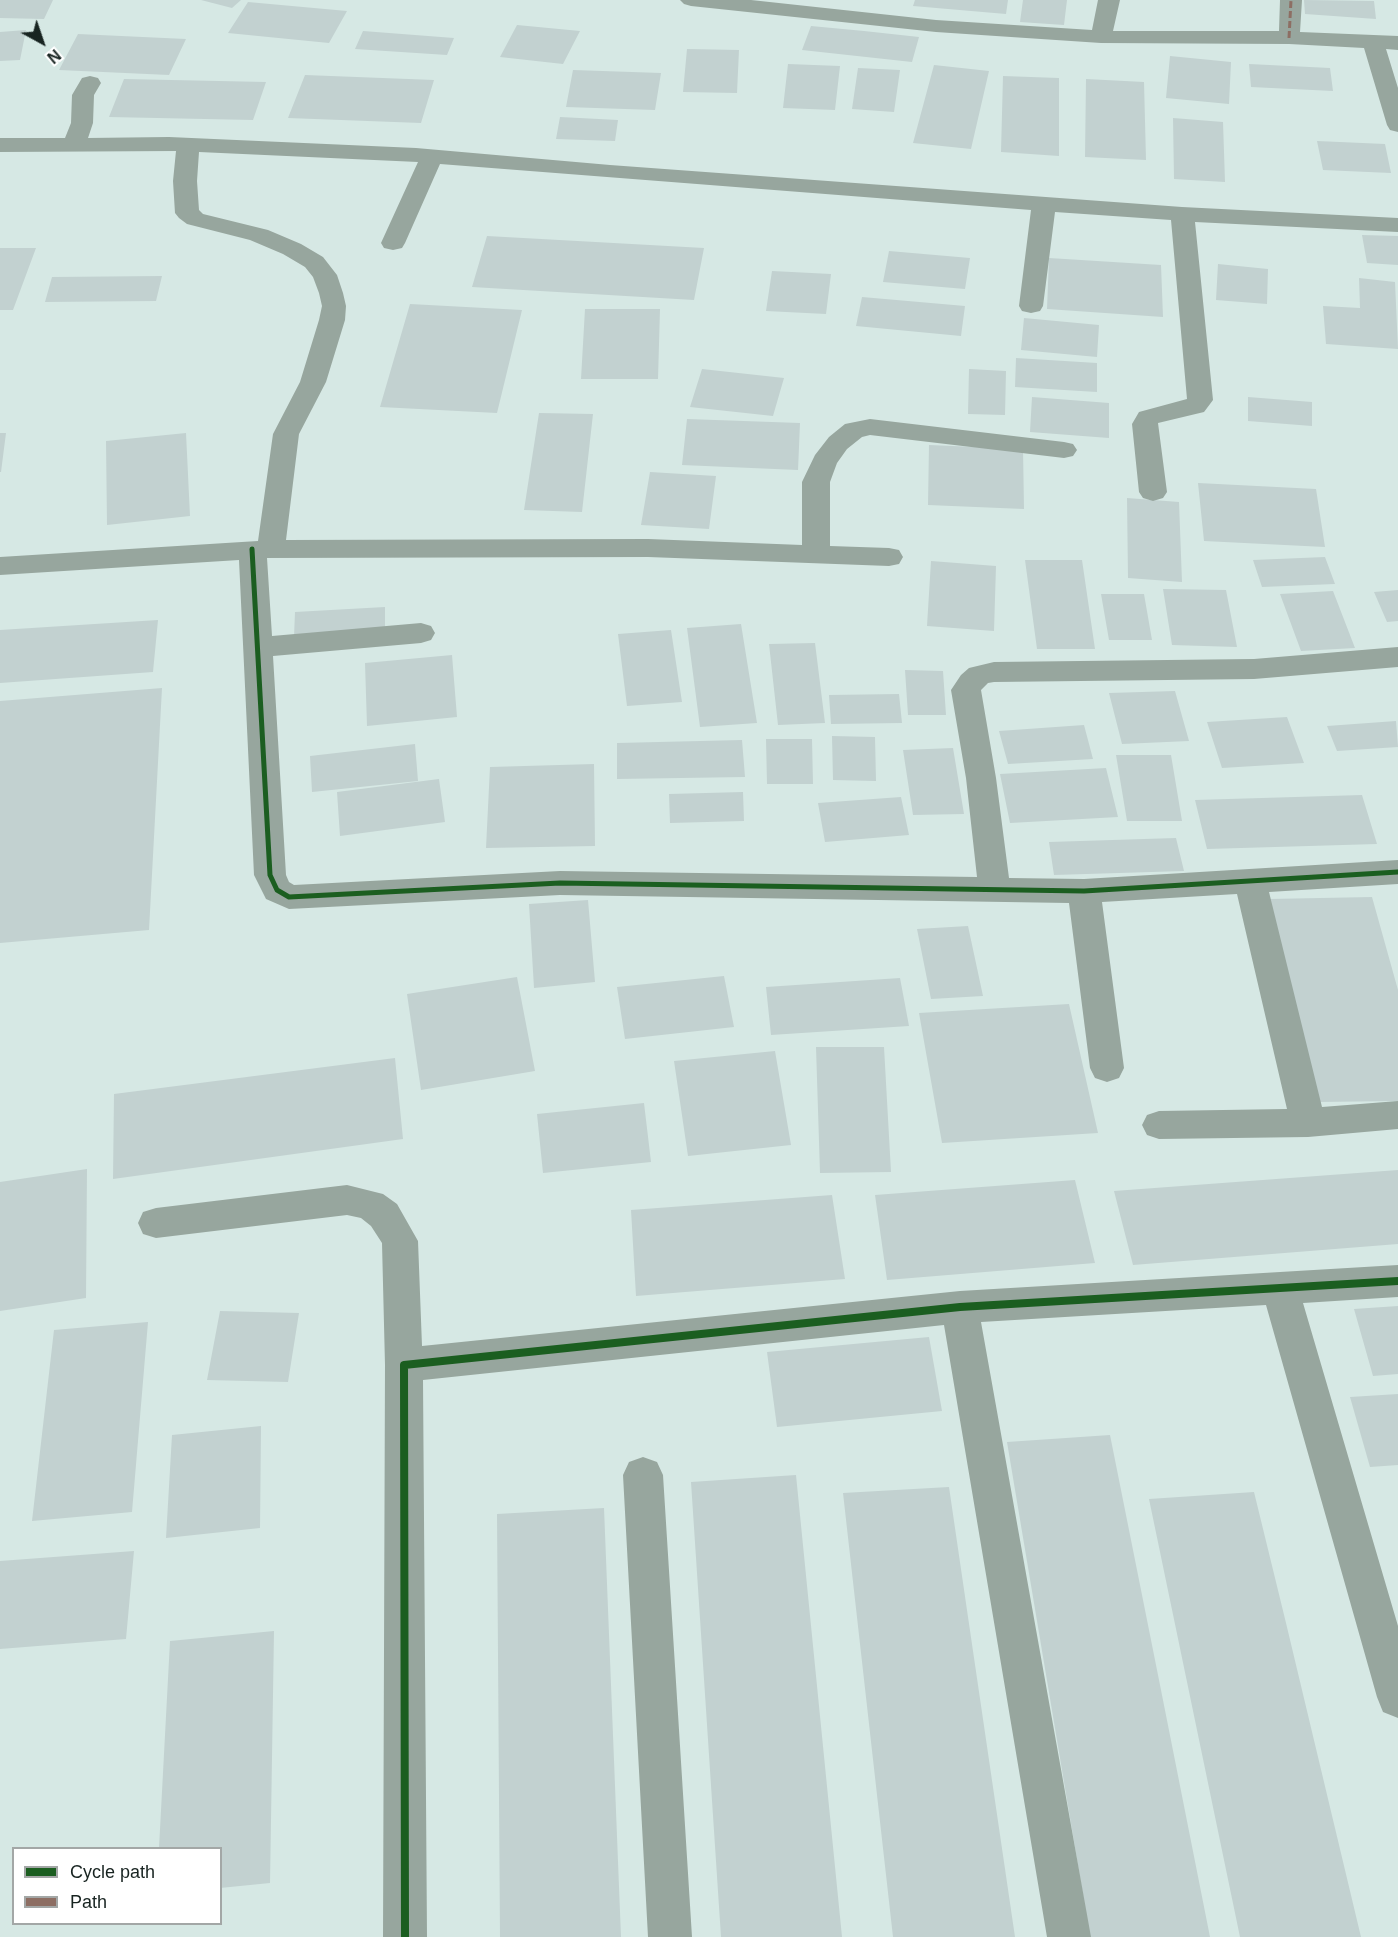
<!DOCTYPE html>
<html>
<head>
<meta charset="utf-8">
<style>
	body { margin:0 }
	#map { position:relative; width:1398px; height:1937px; overflow:hidden; background:#d6e8e4; font-family:Helvetica,sans-serif }
	canvas { display:block }
	.legend { position:absolute; left:12px; top:1847px; width:210px; height:78px; box-sizing:border-box; background:#fff; border:2px solid #a3a7a6; margin:0; padding:8px 10px; list-style:none; font-size:18px; color:#182421 }
	.legend li { display:flex; align-items:center; gap:12px; height:30px }
	.legend b { width:30px; border:2px solid #a3a7a6 }
	.north { position:absolute; left:12px; top:12px; width:60px; height:60px; -webkit-text-stroke:4px #fff; paint-order:stroke; rotate:140deg; font-size:16px; font-weight:700; line-height:24px; text-align:center; color:#182421 }
	.north::after { content:''; display:block; margin:auto; width:21px; height:27px; background:#182421; clip-path:polygon(50% 0,100% 100%,50% 72%,0 100%) }
</style>
</head>
<body>
<div id="map">
<canvas width="1398" height="1937"></canvas>
<ul class="legend">
<li><b style="height:8px;background:#1b5e20"></b>Cycle path</li>
<li><b style="height:8px;background:#8d6e63"></b>Path</li>
</ul>
<div class="north">N</div>
</div>
<script>
const ctx = document.querySelector('canvas').getContext('2d');
ctx.lineJoin = 'round';
function paint(path, color) { ctx.fillStyle = color; ctx.fill(path, 'evenodd'); }
const toPath = rows => new Path2D(rows.map(r => 'M' + r).join(''));
function trace(path, color, width, dash) { ctx.strokeStyle = color; ctx.lineWidth = width; ctx.lineCap = dash ? 'butt' : 'round'; ctx.setLineDash(dash || []); ctx.stroke(path); }
const building = toPath([
	[0,0,53,0,44,19,0,18],
	[201,0,241,0,232,8],
	[915,0,1008,0,1006,14,913,6],
	[1023,0,1067,0,1064,25,1020,22],
	[1304,0,1374,1,1376,19,1305,14],
	[248,2,347,11,329,43,228,33],
	[517,25,580,31,563,64,500,57],
	[811,26,864,31,919,37,912,62,802,50],
	[26,30,20,60,0,61,0,32],
	[363,31,454,38,447,55,355,49],
	[78,34,186,39,169,75,59,70],
	[687,49,739,50,737,93,683,92],
	[1170,56,1231,62,1229,104,1166,98],
	[788,64,840,66,835,110,783,108],
	[1249,64,1330,68,1333,91,1251,87],
	[934,65,989,71,971,149,913,143],
	[858,68,900,70,894,112,852,109],
	[573,70,661,73,655,110,566,107],
	[305,75,434,80,421,123,288,118],
	[1003,76,1059,78,1059,156,1001,152],
	[124,79,266,82,253,120,109,117],
	[1086,79,1144,82,1146,160,1085,157],
	[560,117,618,120,615,141,556,139],
	[1173,118,1223,122,1225,182,1174,179],
	[1317,141,1385,144,1391,173,1323,170],
	[1362,235,1398,236,1398,265,1367,263],
	[487,236,704,248,694,300,472,287],
	[0,248,36,248,13,310,0,310],
	[889,251,970,258,965,289,883,282],
	[1049,258,1161,265,1163,317,1047,309],
	[1218,264,1268,269,1267,304,1216,300],
	[772,271,831,274,826,314,766,311],
	[162,276,156,301,45,302,52,277],
	[1359,278,1395,282,1398,349,1326,344,1323,306,1360,308],
	[862,297,965,306,961,336,856,326],
	[410,304,522,310,497,413,380,407],
	[585,309,660,309,658,379,581,379],
	[1024,318,1099,325,1097,357,1021,350],
	[1016,358,1097,363,1097,392,1015,387],
	[702,369,784,378,773,416,690,407],
	[969,369,1006,371,1005,415,968,414],
	[1032,397,1109,403,1109,438,1030,432],
	[1248,397,1312,402,1312,426,1248,421],
	[539,413,593,414,582,512,524,510],
	[687,419,800,423,798,470,682,465],
	[0,433,6,433,1,472,0,472],
	[186,433,190,516,107,525,106,441],
	[929,445,1023,449,1024,509,928,505],
	[650,472,716,476,709,529,641,525],
	[1198,483,1316,489,1325,547,1204,541],
	[1127,498,1179,502,1182,582,1128,578],
	[1325,557,1335,584,1262,587,1253,560],
	[1025,560,1082,560,1095,649,1037,649],
	[931,561,996,566,994,631,927,626],
	[1163,589,1226,590,1237,647,1172,645],
	[1398,590,1398,621,1387,622,1374,592],
	[1333,591,1355,648,1301,651,1280,594],
	[1101,594,1144,594,1152,640,1109,640],
	[385,607,385,632,294,637,295,612],
	[158,620,153,672,0,683,0,630],
	[741,624,757,723,700,727,687,628],
	[671,630,682,702,627,706,618,634],
	[815,643,825,723,778,725,769,644],
	[452,655,457,717,367,726,365,663],
	[905,670,943,671,946,715,908,715],
	[162,688,149,930,0,943,0,701],
	[1175,691,1189,741,1122,744,1109,693],
	[899,694,902,723,831,724,829,695],
	[1287,717,1304,763,1222,768,1207,722],
	[1396,721,1398,747,1337,751,1327,726],
	[1084,725,1093,759,1008,764,999,731],
	[832,736,875,737,876,781,833,780],
	[766,739,812,739,813,784,767,784],
	[742,740,745,777,617,779,617,743],
	[415,744,418,781,312,792,310,756],
	[953,748,964,814,913,815,903,750],
	[1116,755,1171,755,1182,821,1127,821],
	[594,764,595,846,486,848,490,767],
	[1106,768,1118,817,1010,823,1000,774],
	[439,779,445,822,340,836,337,792],
	[743,792,744,821,670,823,669,794],
	[1362,795,1377,844,1207,849,1195,800],
	[901,797,909,835,825,842,818,803],
	[1176,838,1184,871,1054,875,1049,842],
	[1372,897,1398,990,1398,1101,1317,1102,1269,899],
	[588,900,595,982,534,988,529,904],
	[968,926,983,996,931,999,917,929],
	[724,976,734,1027,625,1039,617,987],
	[517,977,535,1071,421,1090,407,994],
	[900,978,909,1026,771,1035,766,987],
	[1069,1004,1098,1133,942,1143,919,1013],
	[816,1047,884,1047,891,1172,820,1173],
	[775,1051,791,1145,688,1156,674,1061],
	[395,1058,403,1139,113,1179,114,1094],
	[644,1103,651,1162,543,1173,537,1114],
	[87,1169,86,1298,0,1311,0,1182],
	[1398,1170,1398,1244,1133,1265,1114,1191],
	[1075,1180,1095,1263,887,1280,875,1195],
	[832,1195,845,1279,636,1296,631,1210],
	[1398,1306,1398,1374,1373,1376,1354,1309],
	[220,1311,299,1313,288,1382,207,1380],
	[148,1322,132,1512,32,1521,54,1330],
	[929,1337,942,1411,777,1427,767,1352],
	[1398,1394,1398,1465,1370,1467,1350,1397],
	[261,1426,260,1528,166,1538,172,1435],
	[1110,1435,1160,1685,1210,1937,1090,1937,1007,1442],
	[796,1475,842,1937,721,1937,691,1482],
	[949,1487,968,1617,1015,1937,893,1937,843,1493],
	[1254,1492,1286,1623,1361,1937,1240,1937,1149,1499],
	[604,1508,621,1937,500,1937,497,1514],
	[134,1551,126,1639,0,1649,0,1561],
	[274,1631,270,1883,220,1888,220,1848,159,1848,170,1641]
]);
const minor = toPath([
	[680,0,751,0,936,20,1092,30,1098,0,1120,0,1113,31,1279,31,1280,0,1302,0,1300,32,1398,36,1398,50,1386,49,1398,88,1398,132,1390,130,1387,125,1364,48,1289,44,1101,43,936,32,691,6,684,4,680,0],
	[90,76,98,78,101,83,94,95,93,123,88,138,169,137,416,148,610,165,1182,207,1398,218,1398,232,1195,222,1213,400,1204,412,1158,423,1167,492,1163,498,1153,501,1143,498,1139,492,1132,424,1139,412,1187,399,1171,220,1055,212,1043,306,1040,311,1031,313,1022,311,1019,306,1031,210,440,164,405,243,402,248,393,250,384,248,381,243,418,162,199,152,197,181,199,210,203,214,268,230,301,244,323,257,337,275,343,293,346,306,345,320,326,382,299,434,286,540,648,539,802,545,802,482,815,455,829,437,845,424,870,419,1064,442,1073,444,1077,450,1073,456,1064,458,870,435,862,437,847,449,837,463,830,482,830,546,889,548,899,550,903,557,899,564,889,566,648,557,267,558,272,636,421,623,431,626,435,633,431,640,421,643,273,656,286,875,289,882,294,885,560,871,977,877,966,778,951,690,961,675,969,668,994,662,1254,659,1398,647,1398,667,1254,679,994,682,988,683,981,690,996,778,1009,878,1084,879,1398,860,1398,884,1269,892,1322,1107,1398,1101,1398,1129,1308,1137,1159,1139,1147,1135,1142,1125,1147,1115,1159,1111,1287,1109,1237,894,1102,902,1124,1068,1119,1078,1107,1082,1095,1078,1090,1068,1069,903,560,895,289,909,266,899,254,875,239,560,0,575,0,557,258,541,273,434,300,382,319,320,322,306,319,293,313,277,305,267,283,254,250,240,187,224,179,218,175,213,173,181,176,151,0,152,0,138,65,138,71,123,72,95,82,78,90,76],
	[347,1185,383,1194,397,1204,418,1241,422,1346,960,1291,1398,1265,1398,1297,1303,1303,1398,1626,1398,1718,1383,1712,1377,1697,1266,1305,981,1322,1091,1937,1047,1937,944,1325,423,1380,427,1937,383,1937,385,1365,382,1243,371,1226,361,1218,347,1215,156,1238,143,1234,138,1223,143,1212,156,1208,347,1185],
	[643,1457,657,1462,663,1475,692,1937,648,1937,623,1475,629,1462,643,1457]
]);
const quiet = toPath([
	[1289,38,1291,0]
]);
const cyclewayFar1 = toPath([
	[252,549,270,875,277,890,289,897,560,883,1084,891,1398,872]
]);
const cycleway = toPath([
	[405,1937,404,1365,960,1307,1398,1281]
]);
paint(building, '#c2d1d0');
paint(minor, '#97a69e');
trace(quiet, '#8d6e63', 3, [7, 3]);
trace(cyclewayFar1, '#1b5e20', 5);
trace(cycleway, '#1b5e20', 8);
</script>
</body>
</html>
